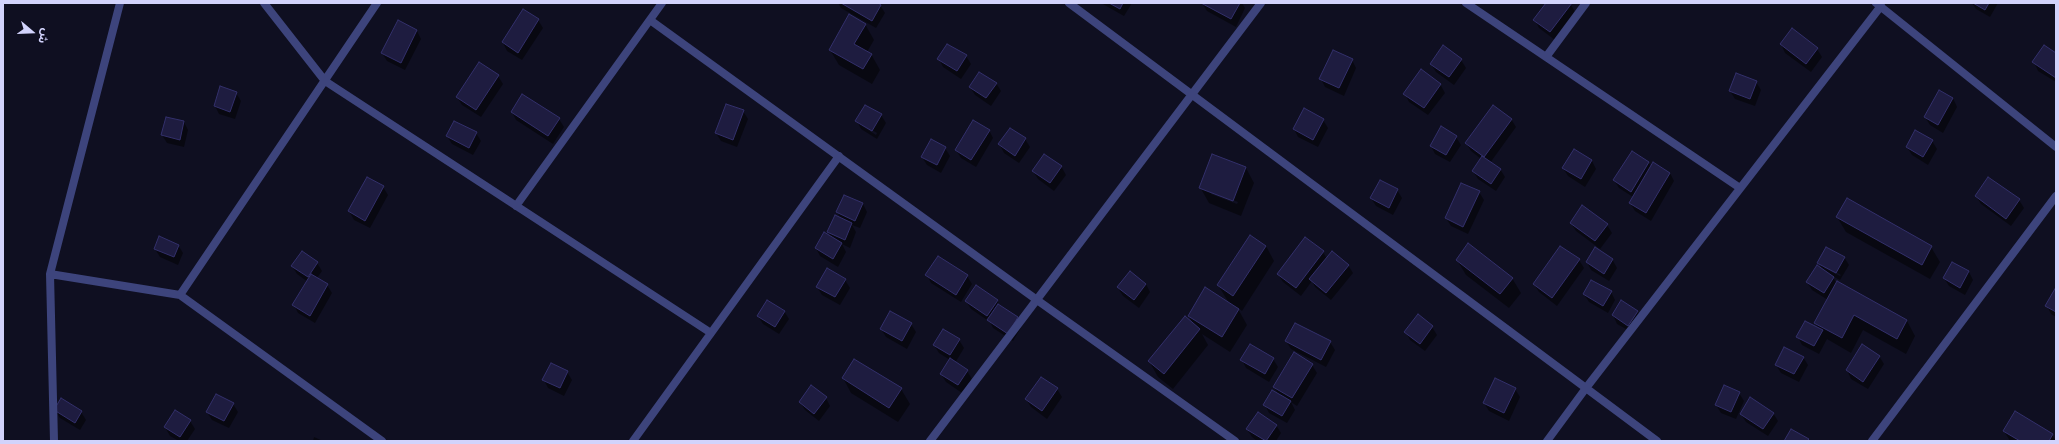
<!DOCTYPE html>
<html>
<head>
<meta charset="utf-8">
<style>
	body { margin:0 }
	#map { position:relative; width:2059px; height:444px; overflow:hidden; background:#0f0f21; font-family:"Sofia Sans Condensed","Noto Sans Arabic",sans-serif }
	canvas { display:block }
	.frame { position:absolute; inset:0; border:4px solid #d2d3fc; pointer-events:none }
	.north { position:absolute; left:12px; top:12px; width:40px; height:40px; -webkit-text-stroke:3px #0f0f21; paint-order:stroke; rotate:109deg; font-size:11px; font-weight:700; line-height:16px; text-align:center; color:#d2d3fc }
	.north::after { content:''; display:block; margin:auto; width:14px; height:18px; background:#d2d3fc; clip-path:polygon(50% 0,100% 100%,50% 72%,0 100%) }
</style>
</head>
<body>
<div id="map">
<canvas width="2059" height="444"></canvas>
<div class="frame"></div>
<div class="north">ش</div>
</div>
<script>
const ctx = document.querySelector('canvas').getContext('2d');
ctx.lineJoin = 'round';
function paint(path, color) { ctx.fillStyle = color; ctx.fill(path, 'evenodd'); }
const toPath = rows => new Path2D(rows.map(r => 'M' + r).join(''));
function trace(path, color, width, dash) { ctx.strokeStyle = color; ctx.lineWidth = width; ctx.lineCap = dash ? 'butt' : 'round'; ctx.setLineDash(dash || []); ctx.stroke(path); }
const shadow = toPath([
	[838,3,876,3,880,5,885,13,876,28,841,8],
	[1101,3,1132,3,1124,16],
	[1202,3,1242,3,1245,8,1236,27,1207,11],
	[1547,3,1570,3,1575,12,1555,40,1539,28,1535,20],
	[1972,3,1998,3,1990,17,1976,9],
	[523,11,538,20,543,28,522,60,507,51,503,43],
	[398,21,417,31,421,39,405,70,387,61,382,53],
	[865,24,874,40,867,52,871,54,880,70,872,84,839,65,830,50],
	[1781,44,1817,49,1822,57,1811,72,1785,53],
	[2056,54,2056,82,2038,71,2034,62],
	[966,56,971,64,961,79,943,67,939,59],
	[1352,60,1356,68,1344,96,1325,87,1321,79],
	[1461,60,1466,68,1454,85,1436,72,1431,64],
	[498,76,503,84,481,117,462,105,457,97],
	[1756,82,1761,90,1755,106,1735,99,1730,91],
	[996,83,1001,91,991,106,975,95,970,87],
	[1440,84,1445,93,1428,115,1409,102,1405,94],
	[236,93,241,101,235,119,219,114,215,106],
	[1953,98,1957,107,1943,133,1930,125,1925,117],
	[743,111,748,119,737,147,721,141,716,133],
	[512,112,559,119,564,127,553,144,516,120],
	[881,115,886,123,877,139,861,129,857,121],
	[862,124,877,133,876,135,862,126],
	[1511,119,1516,127,1490,163,1500,169,1505,177,1496,191,1478,179,1473,171,1481,159,1471,151,1466,143],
	[1323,120,1328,128,1318,147,1298,137,1294,129],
	[184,122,188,130,184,147,167,143,162,135],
	[989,130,993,138,976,167,961,158,956,150],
	[476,133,481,141,473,155,452,144,447,136],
	[1456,137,1461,145,1450,162,1435,154,1431,146],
	[1025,139,1030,147,1019,163,1004,153,1000,145],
	[1932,141,1937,149,1928,165,1912,155,1907,147],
	[945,148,950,156,941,173,927,165,922,157],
	[1632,152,1649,163,1651,167,1670,173,1674,181,1651,221,1635,211,1630,203,1633,197,1619,188,1614,180],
	[1592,161,1596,169,1585,187,1568,176,1563,168],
	[1061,166,1066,175,1054,191,1038,179,1033,171],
	[1246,168,1254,183,1241,216,1209,203,1200,187],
	[1211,191,1238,202,1237,204,1211,194],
	[383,187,388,195,370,228,354,220,349,211],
	[1397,190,1402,198,1393,215,1376,206,1371,198],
	[1479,192,1484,200,1468,234,1451,226,1446,218],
	[845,196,863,204,867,212,860,228,852,225,856,232,850,248,842,244,846,252,838,267,820,256,816,248,831,237,828,232,841,219,837,212],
	[1976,196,2019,200,2024,208,2011,226,1981,204],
	[1837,217,1931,247,1940,262,1930,279,1846,232],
	[1571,223,1607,225,1612,233,1600,249,1576,231],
	[178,245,183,253,178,265,160,257,155,249],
	[1266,246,1274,261,1242,311,1237,307,1247,325,1230,352,1202,334,1208,345,1173,389,1158,377,1149,361,1193,324,1189,316,1229,303,1218,285],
	[1323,252,1327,259,1348,265,1353,273,1331,300,1315,287,1312,281,1301,296,1283,282,1278,274],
	[1844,257,1849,265,1840,280,1832,276,1837,284,1907,321,1915,336,1906,354,1863,330,1851,353,1827,339,1819,354,1802,345,1798,337,1819,329,1815,323,1828,300,1812,290,1807,282,1823,271,1819,263],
	[1824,265,1841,275,1840,276,1824,268],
	[1612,259,1617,268,1609,281,1591,270,1587,262],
	[1457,260,1512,278,1521,293,1509,308,1466,275],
	[1579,260,1584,268,1557,306,1539,292,1534,284],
	[317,263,322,271,317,278,327,285,332,293,315,323,298,313,294,305,308,282,297,274,292,266],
	[1952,263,1969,272,1973,280,1965,295,1949,286,1944,278],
	[927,275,967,276,972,284,961,302,931,283],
	[845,280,850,288,840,305,822,295,817,287],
	[1146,284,1150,292,1139,308,1123,296,1118,288],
	[2056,289,2056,317,2051,314,2047,306],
	[1611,292,1615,300,1608,313,1589,302,1584,294],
	[997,300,1001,308,1018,318,1022,326,1013,341,993,328,990,322,971,309,966,301],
	[784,311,789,319,779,334,763,324,758,316],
	[1638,312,1642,320,1633,333,1617,324,1613,315],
	[911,324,916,332,907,349,886,337,881,329],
	[1432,327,1437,335,1425,351,1410,340,1406,332],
	[959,340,964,348,955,363,967,371,972,379,962,393,946,382,941,374,950,360,939,353,934,345],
	[1286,341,1330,342,1335,350,1326,367,1291,349],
	[1879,356,1884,364,1868,389,1851,379,1847,370],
	[1803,357,1808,365,1799,382,1781,373,1776,365],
	[1273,359,1278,367,1269,382,1246,368,1242,360],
	[1312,365,1317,373,1297,406,1291,402,1295,410,1287,423,1269,413,1265,405,1279,395,1274,387],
	[567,372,572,380,564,396,548,388,544,380],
	[843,378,901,389,910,404,898,422,851,393],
	[1041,378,1057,389,1062,397,1047,419,1031,407,1026,399],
	[1515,389,1520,397,1509,421,1489,411,1484,403],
	[1739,393,1744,401,1736,419,1721,413,1716,405],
	[826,398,830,406,819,421,805,410,800,402],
	[233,404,238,412,229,428,212,420,207,412],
	[55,410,81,412,86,420,80,430,60,418],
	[1773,413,1778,421,1768,436,1746,422,1741,414],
	[190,421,195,429,187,441,179,441,170,436,165,427],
	[1276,425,1281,433,1276,441,1257,441,1252,437,1247,429],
	[2004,431,2052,435,2056,441,2010,441],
	[314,437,323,441,313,441]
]);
const building = toPath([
	[841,3,878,3,881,5,872,21,841,3],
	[1109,3,1123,3,1120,9,1109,3],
	[1201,3,1240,3,1231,19,1201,3],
	[1546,3,1572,3,1550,32,1533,20,1546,3],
	[1973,3,1989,3,1985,10,1973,3],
	[523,9,539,19,518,53,502,42,523,9],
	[849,14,866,24,854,44,872,54,863,69,829,50,849,14],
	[398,20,417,30,401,63,381,53,398,20],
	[1792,28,1818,48,1806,64,1780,44,1792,28],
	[947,44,967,55,957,71,937,59,947,44],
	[1443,45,1462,59,1449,77,1430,64,1443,45],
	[2044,45,2056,53,2056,78,2032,62,2044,45],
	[1333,50,1353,59,1339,88,1319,79,1333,50],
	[479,62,499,75,476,110,456,97,479,62],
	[1421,69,1441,84,1424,108,1403,94,1421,69],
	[979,72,997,83,986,98,969,87,979,72],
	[1736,73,1757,81,1750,99,1729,91,1736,73],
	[220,86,237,92,230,112,214,106,220,86],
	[1939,90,1953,98,1938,125,1924,117,1939,90],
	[522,94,560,118,548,136,511,112,522,94],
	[726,104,744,110,733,140,715,133,726,104],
	[865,105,882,114,872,131,855,121,865,105],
	[1493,105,1512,119,1484,157,1465,143,1493,105],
	[1304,108,1324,119,1313,140,1293,129,1304,108],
	[166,117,184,121,180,140,161,135,166,117],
	[973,120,990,130,971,160,955,150,973,120],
	[454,121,477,132,469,148,446,136,454,121],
	[1441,126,1457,136,1446,155,1430,146,1441,126],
	[1010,128,1026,138,1015,156,998,144,1010,128],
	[1915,130,1933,140,1923,157,1906,147,1915,130],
	[931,139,946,147,937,165,921,157,931,139],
	[1574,149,1592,160,1581,179,1562,168,1574,149],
	[1632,151,1649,162,1631,192,1613,180,1632,151],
	[1044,154,1062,166,1050,183,1032,171,1044,154],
	[1212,154,1246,167,1233,201,1199,188,1212,154],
	[1482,156,1501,169,1491,184,1472,171,1482,156],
	[1653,162,1670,173,1646,213,1629,203,1653,162],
	[367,177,384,186,365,221,348,211,367,177],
	[1988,177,2020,199,2006,219,1975,196,1988,177],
	[1380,180,1398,189,1389,208,1370,198,1380,180],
	[1461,183,1480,191,1463,227,1445,218,1461,183],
	[844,195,863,203,855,221,836,212,844,195],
	[1847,198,1932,246,1922,265,1836,217,1847,198],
	[1582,205,1608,224,1595,241,1570,223,1582,205],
	[835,215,852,223,845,240,827,232,835,215],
	[824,232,842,243,833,259,815,248,824,232],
	[1250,235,1266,246,1233,296,1217,285,1250,235],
	[159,236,179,245,174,257,154,249,159,236],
	[1305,237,1324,251,1296,288,1277,274,1305,237],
	[1468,243,1513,278,1500,294,1456,260,1468,243],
	[1560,246,1580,259,1552,298,1533,284,1560,246],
	[1595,247,1613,259,1604,274,1586,262,1595,247],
	[1826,247,1845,257,1836,273,1817,263,1826,247],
	[302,251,318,262,308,277,291,266,302,251],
	[1332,251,1349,265,1326,293,1309,279,1332,251],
	[938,256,968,275,956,295,925,275,938,256],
	[1952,262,1969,271,1960,288,1943,278,1952,262],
	[1817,265,1834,277,1824,293,1806,282,1817,265],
	[827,268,846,279,835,297,816,287,827,268],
	[1130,271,1146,284,1134,300,1117,287,1130,271],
	[311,274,328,284,310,316,292,305,311,274],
	[1591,280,1612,291,1603,306,1583,294,1591,280],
	[1837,281,1907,320,1897,339,1854,315,1842,338,1814,323,1837,281],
	[976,285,998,300,987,316,965,301,976,285],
	[1205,287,1239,309,1222,337,1188,316,1205,287],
	[2056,287,2056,312,2045,306,2056,287],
	[767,300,785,311,775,327,757,316,767,300],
	[1621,300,1638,311,1628,326,1612,315,1621,300],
	[998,304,1018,317,1008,334,987,320,998,304],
	[890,311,912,323,902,341,880,329,890,311],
	[1418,314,1433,326,1420,344,1404,332,1418,314],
	[1185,316,1200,329,1164,374,1148,361,1185,316],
	[1805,321,1823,330,1814,346,1796,337,1805,321],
	[1295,323,1331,341,1321,360,1285,341,1295,323],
	[943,329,960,339,950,355,933,345,943,329],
	[1250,344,1274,358,1265,374,1240,360,1250,344],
	[1862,344,1880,356,1863,382,1846,370,1862,344],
	[1784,347,1804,357,1794,374,1775,365,1784,347],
	[1294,352,1313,364,1292,398,1273,387,1294,352],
	[950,358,968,370,958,385,940,374,950,358],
	[854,359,902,388,889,408,842,378,854,359],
	[551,363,568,371,560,388,542,380,551,363],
	[1041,377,1058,388,1042,411,1025,399,1041,377],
	[1495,378,1516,388,1504,413,1483,403,1495,378],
	[811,385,827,397,814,414,799,402,811,385],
	[1724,385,1740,392,1731,412,1715,405,1724,385],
	[1272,390,1291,401,1282,416,1263,405,1272,390],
	[216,394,234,403,224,421,206,412,216,394],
	[1750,397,1774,413,1763,429,1740,414,1750,397],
	[61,398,82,411,75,423,54,410,61,398],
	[175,410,191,420,180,437,164,427,175,410],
	[2015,411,2053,434,2049,441,2020,441,2003,431,2015,411],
	[1258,412,1277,425,1266,441,1246,429,1258,412],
	[1791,429,1809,439,1807,441,1784,441,1791,429]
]);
const minor = toPath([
	[264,3,325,81,711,333],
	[1069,3,1657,441],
	[1466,3,1740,188],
	[1876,3,2056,147],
	[650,20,1037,300,1235,441],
	[1546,57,1586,3],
	[516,206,662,3],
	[50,274,180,295,382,441],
	[180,295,377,3],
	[54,441,50,274,120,3],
	[633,441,839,156],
	[930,441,1261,3],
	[1547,441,1586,388,1881,6],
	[1872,441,2056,196]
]);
paint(shadow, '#0007');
paint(building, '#1e1c40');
trace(building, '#33306b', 1);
trace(minor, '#3d447c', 8);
</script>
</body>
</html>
